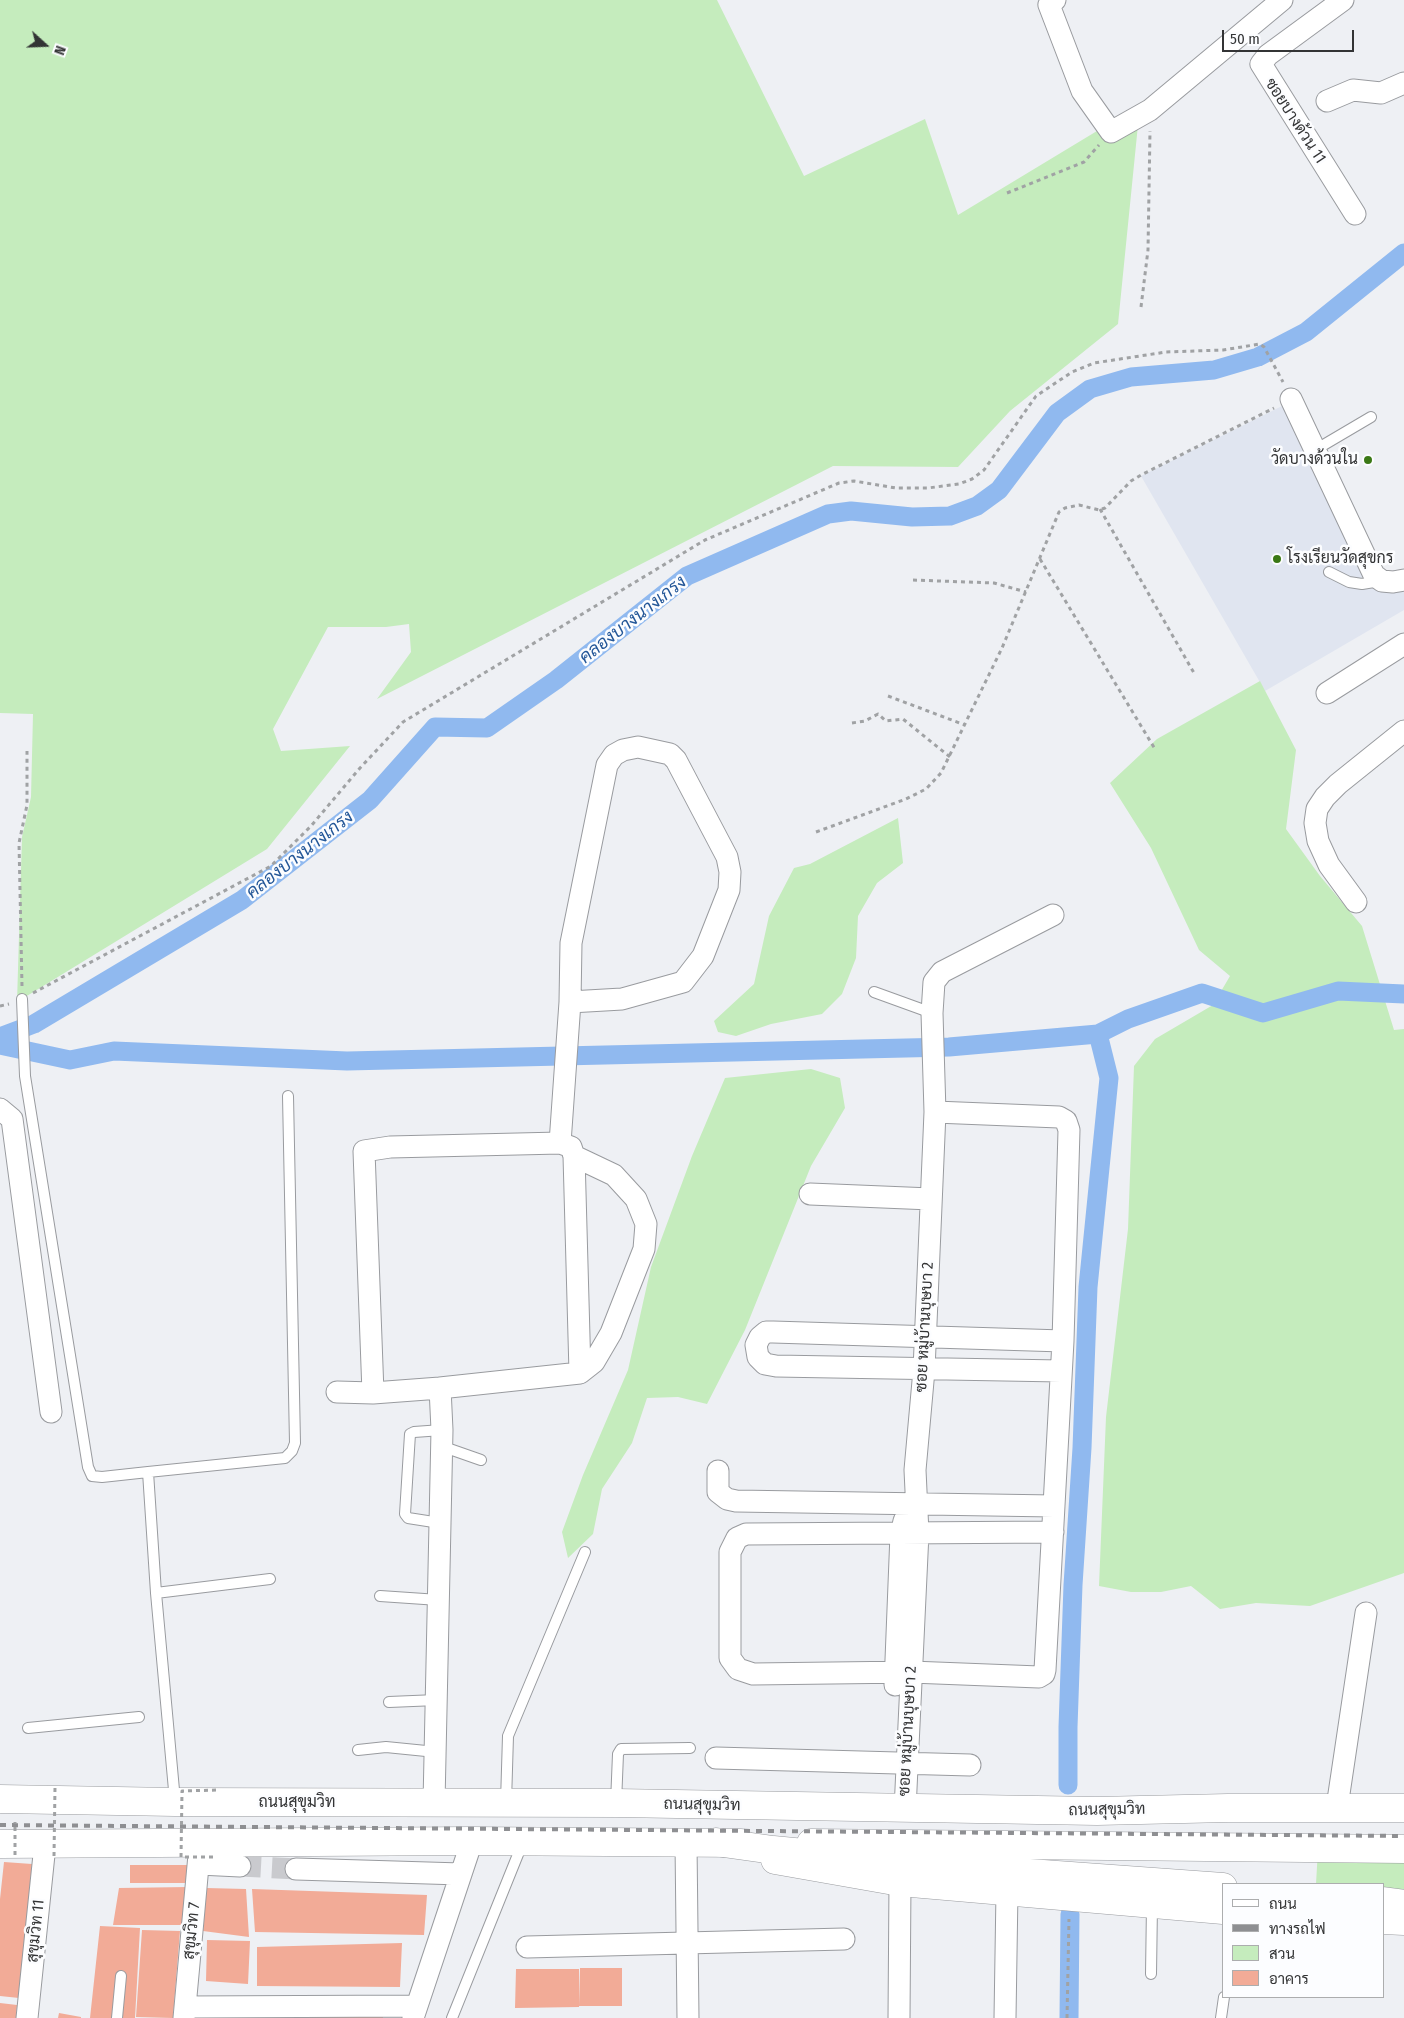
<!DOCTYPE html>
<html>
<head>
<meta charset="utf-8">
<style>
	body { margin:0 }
	#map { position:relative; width:1404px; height:2018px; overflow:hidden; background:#eef0f4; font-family:"Fira Sans Condensed",Sarabun,sans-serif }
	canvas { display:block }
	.legend { position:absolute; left:1222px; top:1883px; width:162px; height:115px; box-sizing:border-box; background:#fcfdff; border:1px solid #acadae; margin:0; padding:6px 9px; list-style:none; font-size:15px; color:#333435 }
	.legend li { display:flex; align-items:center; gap:10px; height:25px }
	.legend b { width:25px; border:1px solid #acadae }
	.north { position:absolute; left:20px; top:20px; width:50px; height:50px; -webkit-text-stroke:4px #fcfdff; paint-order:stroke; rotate:110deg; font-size:14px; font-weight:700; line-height:20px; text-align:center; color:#333435 }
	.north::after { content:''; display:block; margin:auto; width:18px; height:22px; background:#333435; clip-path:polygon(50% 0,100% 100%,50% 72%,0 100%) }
	.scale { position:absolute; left:1222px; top:30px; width:132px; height:22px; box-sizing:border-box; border:2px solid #333435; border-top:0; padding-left:6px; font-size:15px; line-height:18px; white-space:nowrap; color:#333435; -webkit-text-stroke:4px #fcfdff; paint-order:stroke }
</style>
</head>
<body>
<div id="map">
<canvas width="1404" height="2018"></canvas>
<ul class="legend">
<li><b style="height:6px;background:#fff"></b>ถนน</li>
<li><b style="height:6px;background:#8e8f92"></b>ทางรถไฟ</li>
<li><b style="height:14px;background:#c5ecbd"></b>สวน</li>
<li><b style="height:14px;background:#f2ab97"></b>อาคาร</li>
</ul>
<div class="north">N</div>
<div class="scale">50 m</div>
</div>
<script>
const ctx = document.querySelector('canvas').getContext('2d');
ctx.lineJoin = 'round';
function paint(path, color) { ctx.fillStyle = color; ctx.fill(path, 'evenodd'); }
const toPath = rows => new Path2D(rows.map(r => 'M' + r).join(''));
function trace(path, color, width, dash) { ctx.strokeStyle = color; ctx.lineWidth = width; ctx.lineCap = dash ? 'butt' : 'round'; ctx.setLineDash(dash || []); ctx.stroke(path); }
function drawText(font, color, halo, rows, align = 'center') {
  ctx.font = font + ' "Fira Sans Condensed",Sarabun,sans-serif'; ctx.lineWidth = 5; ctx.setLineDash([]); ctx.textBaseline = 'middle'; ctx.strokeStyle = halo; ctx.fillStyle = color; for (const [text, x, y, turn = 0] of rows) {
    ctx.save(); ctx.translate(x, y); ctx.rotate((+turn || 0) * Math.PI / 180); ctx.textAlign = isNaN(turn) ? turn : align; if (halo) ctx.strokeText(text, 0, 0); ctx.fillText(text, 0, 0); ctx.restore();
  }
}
const built = toPath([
	[1286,404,1357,545,1399,584,1404,593,1404,610,1265,691,1141,476]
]);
const green = toPath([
	[0,0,717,0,804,176,925,119,958,215,1140,105,1118,324,1010,411,958,467,833,466,377,699,411,652,409,624,386,627,328,627,273,729,281,751,350,746,267,849,17,1002,22,837,31,797,33,714,0,713],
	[1260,681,1296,750,1286,829,1320,876,1362,926,1394,1030,1404,1029,1404,1573,1310,1606,1256,1603,1220,1609,1191,1586,1161,1592,1131,1592,1099,1586,1106,1417,1128,1229,1134,1066,1155,1039,1213,1005,1230,976,1199,950,1151,848,1110,783,1157,739],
	[898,818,903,863,877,883,858,916,856,958,842,994,822,1014,771,1024,736,1036,718,1032,714,1021,754,984,769,916,794,868,810,864],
	[811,1069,840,1078,845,1108,811,1166,745,1330,707,1404,678,1397,647,1398,632,1443,602,1489,593,1534,568,1558,562,1532,583,1475,628,1370,651,1267,692,1156,725,1078],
	[1318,1849,1404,1849,1404,1904,1383,1901,1383,1884,1316,1884]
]);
const canal = toPath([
	[0,1037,34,1024,242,900,370,800,435,727,487,728,556,680,687,576,828,514,851,511,912,517,950,516,977,506,999,490,1057,413,1090,389,1131,377,1214,370,1258,357,1306,332,1404,253],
	[0,1045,70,1060,114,1051,347,1061,949,1047,1098,1034,1128,1019,1202,993,1263,1013,1338,991,1404,994],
	[1068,1785,1068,1727,1073,1585,1082,1448,1088,1287,1109,1078,1098,1034],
	[1069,2018,1070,1914]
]);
const building = toPath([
	[4,1862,32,1864,19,1998,0,1996,0,1899],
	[130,1865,187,1865,187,1883,130,1883],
	[188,1887,184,1925,113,1925,119,1888],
	[206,1888,246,1889,249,1937,203,1931],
	[252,1889,427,1895,424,1935,255,1932],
	[100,1926,140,1928,135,2018,90,2018],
	[142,1930,180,1931,173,2018,136,2017],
	[207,1940,250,1941,248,1984,206,1981],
	[402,1943,400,1987,257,1986,257,1947],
	[580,1968,622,1968,622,2006,579,2006],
	[516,1969,579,1969,579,2007,515,2008],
	[0,2003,17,2005,16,2018,0,2018],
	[59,2013,81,2017,81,2018,58,2018],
	[297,2016,383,2016,383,2018,297,2018]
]);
const minorTunnel = toPath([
	[240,1866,296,1869]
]);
const path = toPath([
	[1007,193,1084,162,1099,145],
	[1141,307,1148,250,1150,131],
	[1100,509,1194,673],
	[1040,559,1155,749],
	[913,580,994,583,1026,592],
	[888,696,965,725],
	[852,723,865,721,878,714,886,721,903,719,950,757],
	[816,832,906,799,926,789,941,773,1002,648,1059,512,1065,508,1079,505,1099,510,1105,508,1131,481,1141,475,1274,408],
	[22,986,19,843,27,805,27,751],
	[33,993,271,866,311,826,360,768,403,722,705,540,839,483,854,481,896,488,928,488,959,484,972,479,984,470,1036,396,1072,372,1094,363,1166,352,1223,350,1260,344,1264,347,1283,382],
	[0,1006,9,1004],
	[1067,2018,1069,1919]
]);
const service = toPath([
	[1315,450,1371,417],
	[1329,572,1349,582,1362,584,1380,581],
	[874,992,932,1013],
	[22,999,25,1076,88,1467,92,1476,102,1477,148,1472,156,1593,175,1801],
	[441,1446,481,1460],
	[148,1472,285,1458,292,1451,295,1443,288,1096],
	[440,1523,408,1518,405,1514,410,1434,414,1432,442,1430],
	[156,1593,270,1579],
	[380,1596,439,1600],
	[389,1702,437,1700],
	[28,1728,139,1717],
	[358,1750,386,1747,436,1752],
	[506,1802,508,1736,585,1552],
	[616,1803,618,1754,621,1749,690,1748],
	[1151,1974,1152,1905],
	[117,2018,121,1976],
	[452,2018,523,1842],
	[1221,2018,1224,1997]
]);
const minor = toPath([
	[1055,0,1049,5,1082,91,1111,132,1150,110,1282,0],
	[1343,0,1268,55,1261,64,1355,214],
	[1327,101,1353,90,1381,93,1404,83],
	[1291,399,1374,575,1382,581,1393,582,1404,580],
	[1327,693,1404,644],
	[1356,902,1329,865,1318,841,1315,823,1317,809,1325,797,1338,784,1404,731],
	[0,1109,12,1119,51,1412],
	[935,1112,1059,1117,1066,1121,1069,1130,1063,1341,1045,1670,1044,1674,1039,1677,911,1672,753,1674,738,1669,730,1658,730,1552,737,1538,746,1534,1053,1532],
	[560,1143,570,1002,622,999,683,982,703,956,729,890,730,872,727,857,676,760,670,754,638,747,623,750,614,755,607,765,571,943,570,1002],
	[574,1156,614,1175,636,1199,646,1224,644,1249,611,1333,594,1362,580,1373],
	[810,1194,931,1199],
	[1061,1371,776,1366,765,1364,758,1357,756,1345,760,1337,766,1332,773,1332,1063,1341],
	[337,1392,373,1393,440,1388],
	[373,1393,364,1151,390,1147,560,1143,571,1147,574,1156,580,1373,440,1388,442,1430,434,1803],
	[718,1471,718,1492,727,1499,736,1501,1054,1506],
	[895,1685,901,1534,904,1521],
	[716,1758,970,1765],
	[1337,1807,1366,1613],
	[905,1810,918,1533,915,1470,924,1370,935,1112,932,1013,934,982,942,972,1053,915],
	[686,1843,688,2018],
	[199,1864,240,1866],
	[296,1869,461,1874],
	[527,1947,844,1939],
	[185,2007,416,2006],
	[27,2018,45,1845],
	[184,2018,200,1844],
	[413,2018,472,1841],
	[899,2018,900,1882],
	[1005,2018,1007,1891]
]);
const trunk = toPath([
	[0,1799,175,1802,616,1803,1097,1811,1228,1808,1404,1808],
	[811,1843,1404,1849],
	[0,1844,472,1841,741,1843],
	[775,1860,900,1882,1223,1910],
	[1383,1920,1404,1921]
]);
const motorway = toPath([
	[716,1842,773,1850,960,1868,1223,1887],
	[1383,1901,1404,1904]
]);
const rail = toPath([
	[0,1825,1404,1836]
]);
const pathBridge = toPath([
	[15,1855,15,1822],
	[54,1856,55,1787],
	[213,1857,181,1857,182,1791,218,1790]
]);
const markers = [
	[1368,460,5,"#3a7815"],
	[1277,559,5,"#3a7815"]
];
const streetNames = [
	["ซอยบางด้วน 11",1295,121,57],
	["ซอย หมู่บ้านบุษบา 2",925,1327,-87],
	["ซอย หมู่บ้านบุษบา 2",908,1731,-87],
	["ถนนสุขุมวิท",297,1803],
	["ถนนสุขุมวิท",702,1805,1],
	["ถนนสุขุมวิท",1107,1810,-1],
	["สุขุมวิท 11",36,1931,-84],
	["สุขุมวิท 7",192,1931,-84]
];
const poiNames = [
	["วัดบางด้วนใน",1358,460],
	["โรงเรียนวัดสุขกร",1287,559,"left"]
];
const waterNames = [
	["คลองบางนางเกรง",633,620,-38],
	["คลองบางนางเกรง",300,855,-38]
];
paint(built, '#e0e5f0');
paint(green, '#c5ecbd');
trace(canal, '#90b9ef', 19);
paint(building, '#f2ab97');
trace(minorTunnel, '#c9cace', 21, [21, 11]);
trace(service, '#999b9f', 12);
trace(minor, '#999b9f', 23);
trace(trunk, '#999b9f', 29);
trace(motorway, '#999b9f', 29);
trace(path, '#a0a2a4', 3, [4, 4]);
trace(service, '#fff', 10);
trace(minor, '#fff', 21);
trace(trunk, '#fff', 28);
trace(motorway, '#fff', 28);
trace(rail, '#8e8f92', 4, [6, 6]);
trace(pathBridge, '#a0a2a4', 3, [4, 4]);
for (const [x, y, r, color] of markers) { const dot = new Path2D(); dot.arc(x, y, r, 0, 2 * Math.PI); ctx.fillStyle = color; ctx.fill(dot); trace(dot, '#fcfdff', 2); }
drawText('16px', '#333435', '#fcfdff', streetNames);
drawText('16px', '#333435', '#fcfdff', poiNames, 'right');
drawText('italic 18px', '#245798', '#fcfdff', waterNames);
</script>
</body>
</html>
